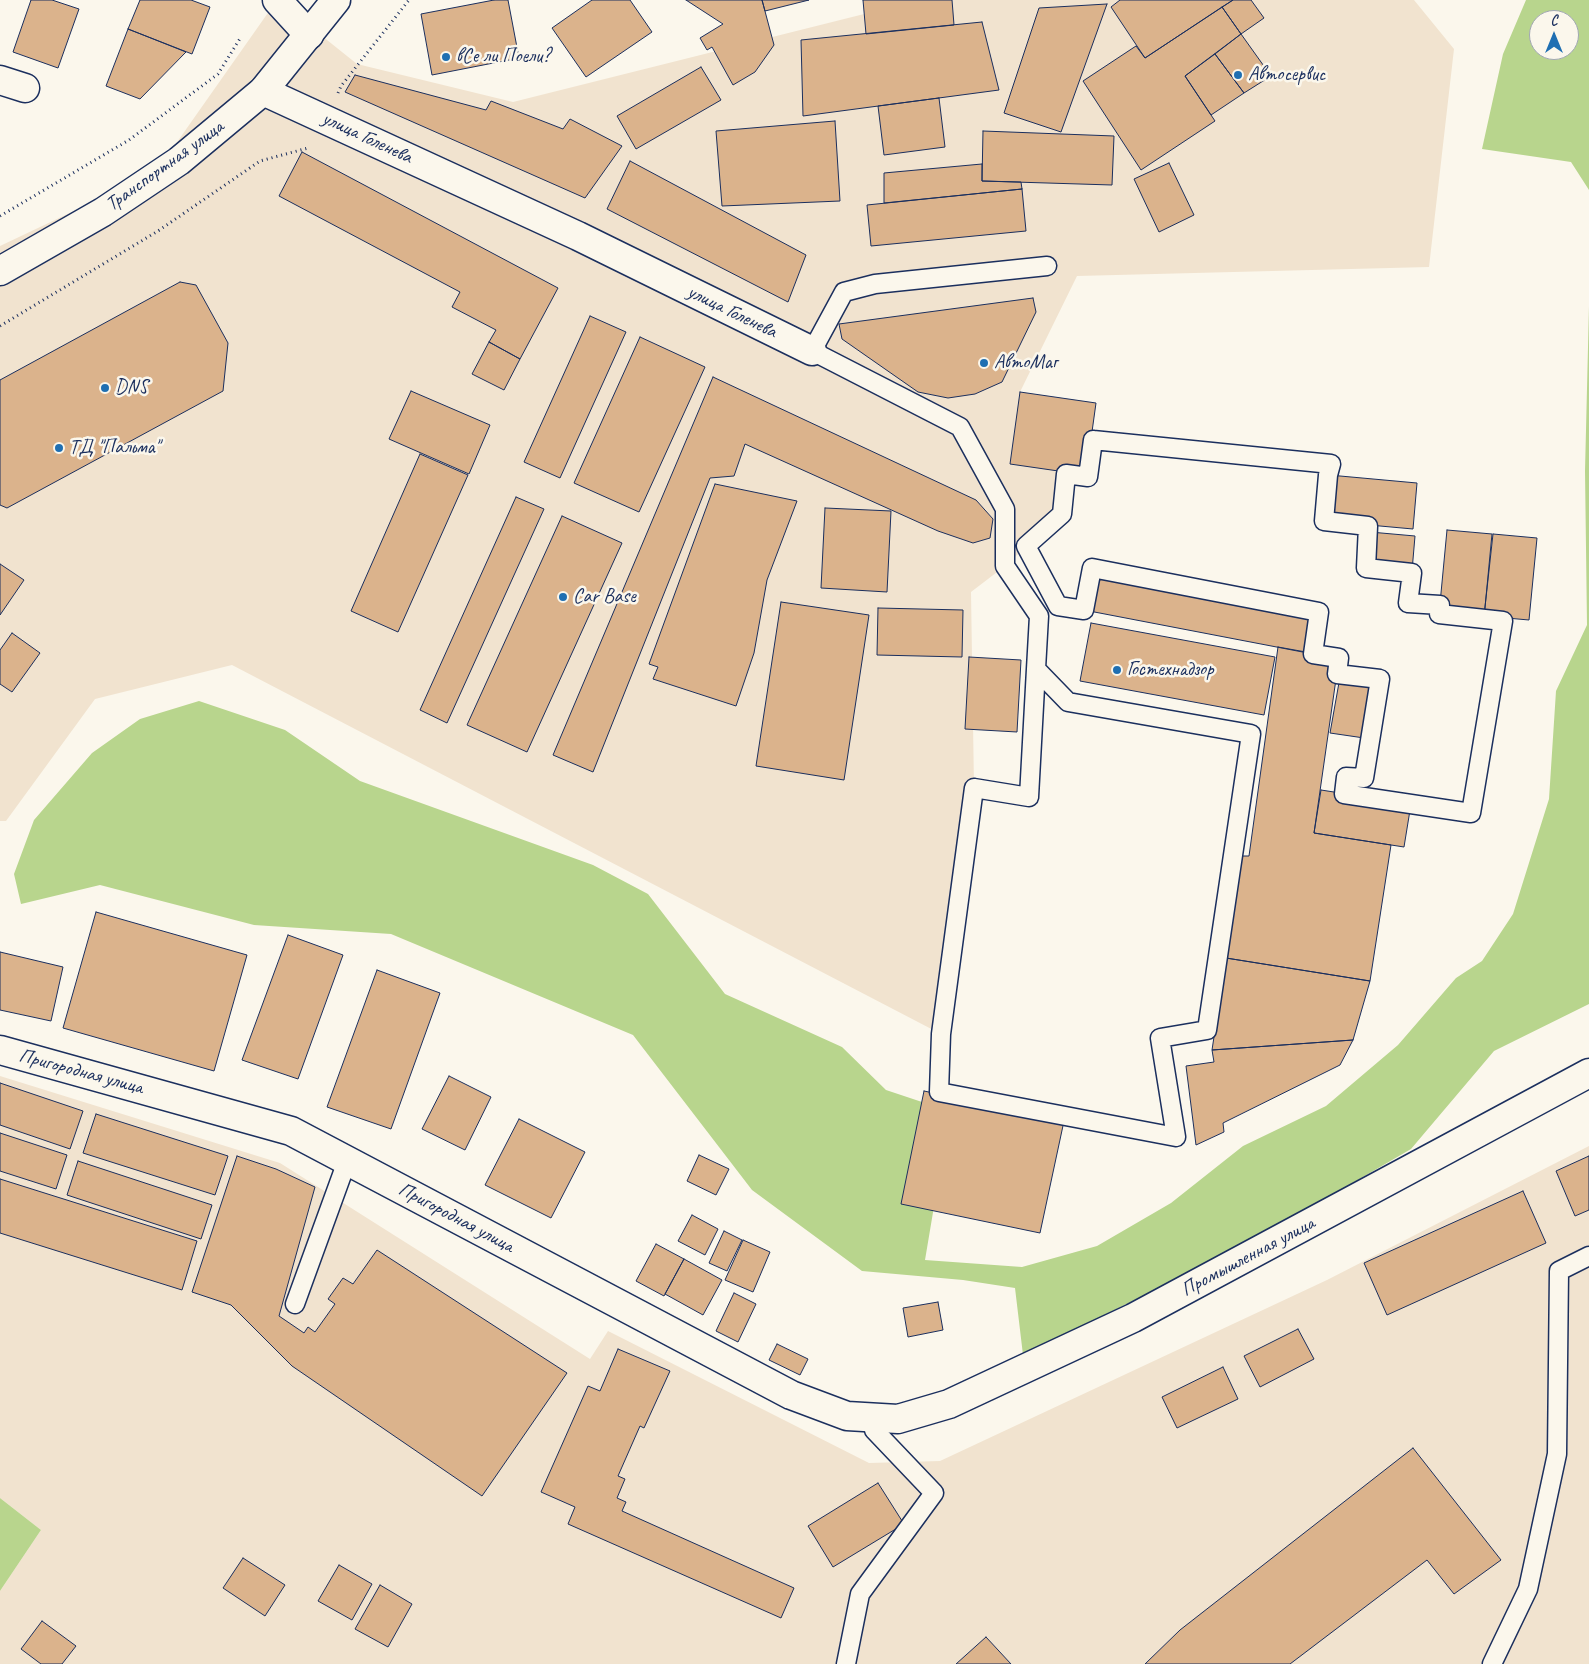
<!DOCTYPE html>
<html>
<head>
<meta charset="utf-8">
<style>
	body { margin:0 }
	#map { position:relative; width:1589px; height:1664px; overflow:hidden; background:#fbf7ec; font-family:Caveat,sans-serif }
	canvas { display:block }
	.north { position:absolute; left:1529px; top:10px; width:50px; height:50px; box-sizing:border-box; background:#fbf7ec; border:1px solid #a1a7b3; border-radius:50%; rotate:0deg; font-size:14px; font-weight:700; line-height:20px; text-align:center; color:#1b2f5e }
	.north::after { content:''; display:block; margin:auto; width:18px; height:22px; background:#1f6fb2; clip-path:polygon(50% 0,100% 100%,50% 72%,0 100%) }
</style>
</head>
<body>
<div id="map">
<canvas width="1589" height="1664"></canvas>
<div class="north">С</div>
</div>
<script>
const ctx = document.querySelector('canvas').getContext('2d');
ctx.lineJoin = 'round';
function paint(path, color) { ctx.fillStyle = color; ctx.fill(path, 'evenodd'); }
const toPath = rows => new Path2D(rows.map(r => 'M' + r).join(''));
function trace(path, color, width, dash) { ctx.strokeStyle = color; ctx.lineWidth = width; ctx.lineCap = dash ? 'butt' : 'round'; ctx.setLineDash(dash || []); ctx.stroke(path); }
function drawText(font, color, halo, rows, align = 'center') {
  ctx.font = font + ' Caveat,sans-serif'; ctx.lineWidth = 5; ctx.setLineDash([]); ctx.textBaseline = 'middle'; ctx.strokeStyle = halo; ctx.fillStyle = color; for (const [text, x, y, turn = 0] of rows) {
    ctx.save(); ctx.translate(x, y); ctx.rotate((+turn || 0) * Math.PI / 180); ctx.textAlign = isNaN(turn) ? turn : align; if (halo) ctx.strokeText(text, 0, 0); ctx.fillText(text, 0, 0); ctx.restore();
  }
}
const built = toPath([
	[277,0,357,64,513,102,920,0,1414,0,1454,49,1429,267,1077,276,1020,392,1096,403,1086,475,1065,472,1062,514,1005,566,971,592,974,788,941,1034,232,665,95,699,6,821,0,821,0,246,156,172],
	[0,1076,280,1163,590,1359,608,1331,869,1463,940,1461,1327,1280,1589,1146,1589,1664,0,1664,0,1591,41,1530,0,1498]
]);
const green = toPath([
	[1526,0,1589,0,1589,190,1571,162,1482,149,1503,54],
	[1539,20,1569,20,1569,50,1539,50],
	[1589,306,1589,1004,1494,1051,1411,1149,1244,1246,1023,1355,1015,1288,963,1280,862,1271,752,1190,633,1035,391,934,254,925,100,885,21,904,14,874,34,820,92,753,140,719,199,701,285,730,360,781,593,865,648,894,725,994,842,1047,886,1090,934,1106,946,1135,925,1260,1022,1267,1097,1246,1171,1203,1243,1146,1326,1106,1398,1045,1456,978,1482,961,1513,914,1549,799,1556,691,1587,625,1585,471],
	[0,1498,41,1530,0,1591]
]);
const building = toPath([
	[31,0,52,0,79,9,58,68,13,52,31,0],
	[140,0,191,0,210,7,192,54,128,29,140,0],
	[494,0,508,0,519,58,432,75,421,14,494,0],
	[592,0,630,0,652,32,586,77,552,28,592,0],
	[686,0,762,0,774,45,755,72,733,85,712,47,707,50,700,38,723,24,686,0],
	[762,0,809,0,765,11,762,0],
	[863,0,952,0,954,25,866,34,863,0],
	[1120,0,1233,0,1145,58,1111,7,1120,0],
	[1233,0,1251,0,1264,18,1241,34,1222,7,1233,0],
	[1107,4,1061,132,1004,113,1039,8,1107,4],
	[1222,7,1241,34,1185,76,1215,121,1141,170,1083,81,1136,46,1145,58,1222,7],
	[982,22,999,90,803,116,801,40,982,22],
	[128,29,186,52,140,99,106,86,128,29],
	[1241,34,1271,76,1244,93,1215,54,1241,34],
	[1215,54,1244,93,1211,115,1185,76,1215,54],
	[701,67,721,100,636,149,617,116,701,67],
	[355,75,486,110,491,101,563,129,570,119,622,146,585,198,345,92,355,75],
	[939,98,945,147,884,155,878,106,939,98],
	[835,121,840,201,722,206,716,131,835,121],
	[983,131,1114,136,1112,185,982,181,983,131],
	[302,152,558,288,520,359,489,342,496,330,452,307,460,292,279,196,302,152],
	[630,161,806,255,788,302,607,209,630,161],
	[1169,163,1194,215,1159,232,1134,179,1169,163],
	[982,164,982,181,1021,182,1022,189,884,203,884,173,982,164],
	[1022,189,1026,231,871,246,867,205,1022,189],
	[180,282,196,285,228,343,223,391,7,508,0,505,0,380,180,282],
	[1033,298,1036,312,1002,382,975,394,948,398,918,392,842,339,839,324,1033,298],
	[590,316,626,332,560,478,524,462,590,316],
	[640,337,705,367,639,512,574,483,640,337],
	[489,342,520,359,504,390,472,374,489,342],
	[713,377,976,500,993,519,990,538,973,543,938,531,745,444,734,476,710,478,593,772,553,755,713,377],
	[411,391,490,425,469,474,389,439,411,391],
	[1020,392,1096,403,1086,475,1010,464,1020,392],
	[420,454,468,475,398,632,351,611,420,454],
	[1329,475,1417,483,1413,529,1325,521,1329,475],
	[715,484,797,501,767,580,754,653,736,706,653,679,658,667,649,664,715,484],
	[516,497,544,509,447,723,420,710,516,497],
	[825,508,891,511,887,592,821,588,825,508],
	[562,516,622,543,527,752,467,725,562,516],
	[1447,530,1492,534,1484,618,1439,614,1447,530],
	[1370,532,1415,536,1412,571,1367,568,1370,532],
	[1493,534,1537,538,1529,620,1484,616,1493,534],
	[0,564,24,580,0,615,0,564],
	[1092,568,1321,612,1313,654,1084,610,1092,568],
	[781,602,869,615,844,780,756,766,781,602],
	[878,608,963,610,962,657,877,655,878,608],
	[1091,623,1275,657,1264,715,1080,681,1091,623],
	[12,633,40,653,12,692,0,684,0,650,12,633],
	[1278,647,1339,658,1314,833,1391,845,1370,981,1226,958,1242,856,1249,856,1278,647],
	[969,657,1021,660,1017,732,965,729,969,657],
	[1340,677,1379,681,1371,739,1330,733,1340,677],
	[1321,790,1411,804,1404,847,1314,833,1321,790],
	[96,912,247,955,214,1071,63,1028,96,912],
	[288,935,343,955,298,1079,242,1060,288,935],
	[0,952,63,967,51,1021,0,1010,0,952],
	[1226,958,1370,981,1353,1040,1212,1050,1226,958],
	[377,970,440,993,391,1129,327,1107,377,970],
	[1353,1040,1340,1065,1223,1123,1224,1132,1196,1145,1186,1066,1214,1062,1212,1050,1353,1040],
	[449,1076,491,1097,465,1150,422,1129,449,1076],
	[0,1083,83,1111,70,1149,0,1125,0,1083],
	[924,1091,1064,1121,1040,1233,901,1204,924,1091],
	[96,1114,228,1156,215,1195,83,1153,96,1114],
	[519,1119,585,1152,551,1218,485,1185,519,1119],
	[0,1133,67,1155,56,1189,0,1171,0,1133],
	[699,1155,729,1169,716,1195,687,1181,699,1155],
	[237,1156,276,1169,315,1187,279,1316,304,1333,308,1327,315,1332,335,1304,328,1299,343,1278,353,1284,377,1250,567,1373,482,1496,292,1366,231,1305,192,1292,237,1156],
	[1589,1156,1589,1210,1575,1216,1556,1171,1589,1156],
	[78,1161,212,1205,201,1239,67,1195,78,1161],
	[0,1179,197,1241,182,1290,0,1233,0,1179],
	[1523,1191,1546,1243,1387,1315,1364,1263,1523,1191],
	[692,1215,718,1229,705,1255,678,1241,692,1215],
	[724,1231,742,1240,727,1271,709,1263,724,1231],
	[743,1240,770,1252,753,1292,725,1280,743,1240],
	[656,1244,684,1259,664,1296,636,1281,656,1244],
	[684,1259,722,1280,703,1315,665,1294,684,1259],
	[734,1293,756,1304,738,1342,716,1331,734,1293],
	[938,1302,943,1330,908,1337,903,1308,938,1302],
	[1298,1329,1314,1359,1260,1387,1244,1356,1298,1329],
	[777,1344,808,1359,800,1375,769,1360,777,1344],
	[618,1349,670,1371,644,1428,640,1426,618,1476,625,1479,617,1498,626,1502,622,1511,794,1588,781,1618,568,1524,575,1507,541,1492,588,1386,600,1391,618,1349],
	[1223,1367,1238,1399,1177,1428,1162,1397,1223,1367],
	[1413,1448,1501,1560,1454,1594,1427,1560,1290,1664,1145,1664,1180,1630,1413,1448],
	[878,1483,904,1524,833,1567,808,1526,878,1483],
	[243,1558,285,1585,265,1616,223,1588,243,1558],
	[339,1565,372,1584,352,1620,318,1601,339,1565],
	[380,1585,412,1604,388,1647,355,1629,380,1585],
	[42,1621,76,1646,62,1664,41,1664,21,1649,42,1621],
	[986,1637,1011,1664,956,1664,986,1637]
]);
const path = toPath([
	[338,93,341,86,409,0],
	[0,216,129,140,218,74,241,37],
	[0,326,158,231,260,161,308,148]
]);
const lane = toPath([
	[1093,440,1331,464,1328,475,1324,521,1368,526,1366,568,1412,573,1408,603,1440,605,1439,614,1503,621,1471,813,1344,794,1346,777,1364,778,1380,679,1337,674,1339,658,1313,654,1319,612,1092,568,1084,610,1058,606,1026,546,1062,514,1066,474,1088,477,1093,440],
	[1036,669,1068,702,1251,734,1207,1030,1160,1038,1176,1137,939,1092,941,1034,974,788,1029,797,1036,669],
	[1036,669,1039,616,1005,566,1005,509,960,427,812,351,844,292,875,284,1047,266],
	[295,1304,347,1161],
	[846,1664,860,1594,934,1493,874,1430,872,1417],
	[1492,1664,1528,1589,1557,1454,1559,1271,1589,1256]
]);
const street = toPath([
	[277,0,309,35],
	[0,80,25,88],
	[263,91,578,236,812,351],
	[0,1050,291,1131,791,1395,847,1416,898,1419,949,1404,1133,1318,1589,1073]
]);
const secondary = toPath([
	[0,271,103,212,179,161,263,91,336,0]
]);
const markers = [
	[446,57,5,"#1f6fb2"],
	[1238,75,5,"#1f6fb2"],
	[984,363,5,"#1f6fb2"],
	[105,388,5,"#1f6fb2"],
	[59,448,5,"#1f6fb2"],
	[563,597,5,"#1f6fb2"],
	[1117,670,5,"#1f6fb2"]
];
const poiNames = [
	["вСе ли Поели?",456,57],
	["Автосервис",1248,75],
	["АвтоМаг",994,363],
	["DNS",115,388],
	["ТД \"Пальма\"",69,448],
	["Car Base",573,597],
	["Гостехнадзор",1127,670]
];
const streetNames = [
	["улица Голенева",367,138,25],
	["Транспортная улица",165,166,-36],
	["улица Голенева",732,312,26],
	["Пригородная улица",81,1072,15],
	["Пригородная улица",456,1218,28],
	["Промышленная улица",1248,1257,-28]
];
paint(built, '#f1e3cf');
paint(green, '#b8d58d');
paint(building, '#dbb38c');
trace(building, '#1b2f5e', 1);
trace(lane, '#1b2f5e', 21);
trace(street, '#1b2f5e', 31);
trace(secondary, '#1b2f5e', 31);
trace(path, '#1b2f5e', 3, [1, 4]);
trace(lane, '#fbf7ec', 18);
trace(street, '#fbf7ec', 28);
trace(secondary, '#fbf7ec', 28);
for (const [x, y, r, color] of markers) { const dot = new Path2D(); dot.arc(x, y, r, 0, 2 * Math.PI); ctx.fillStyle = color; ctx.fill(dot); trace(dot, '#fbf7ec', 2); }
drawText('20px', '#1b2f5e', '#fbf7ec', poiNames, 'left');
drawText('20px', '#1b2f5e', '#fbf7ec', streetNames);
</script>
</body>
</html>
